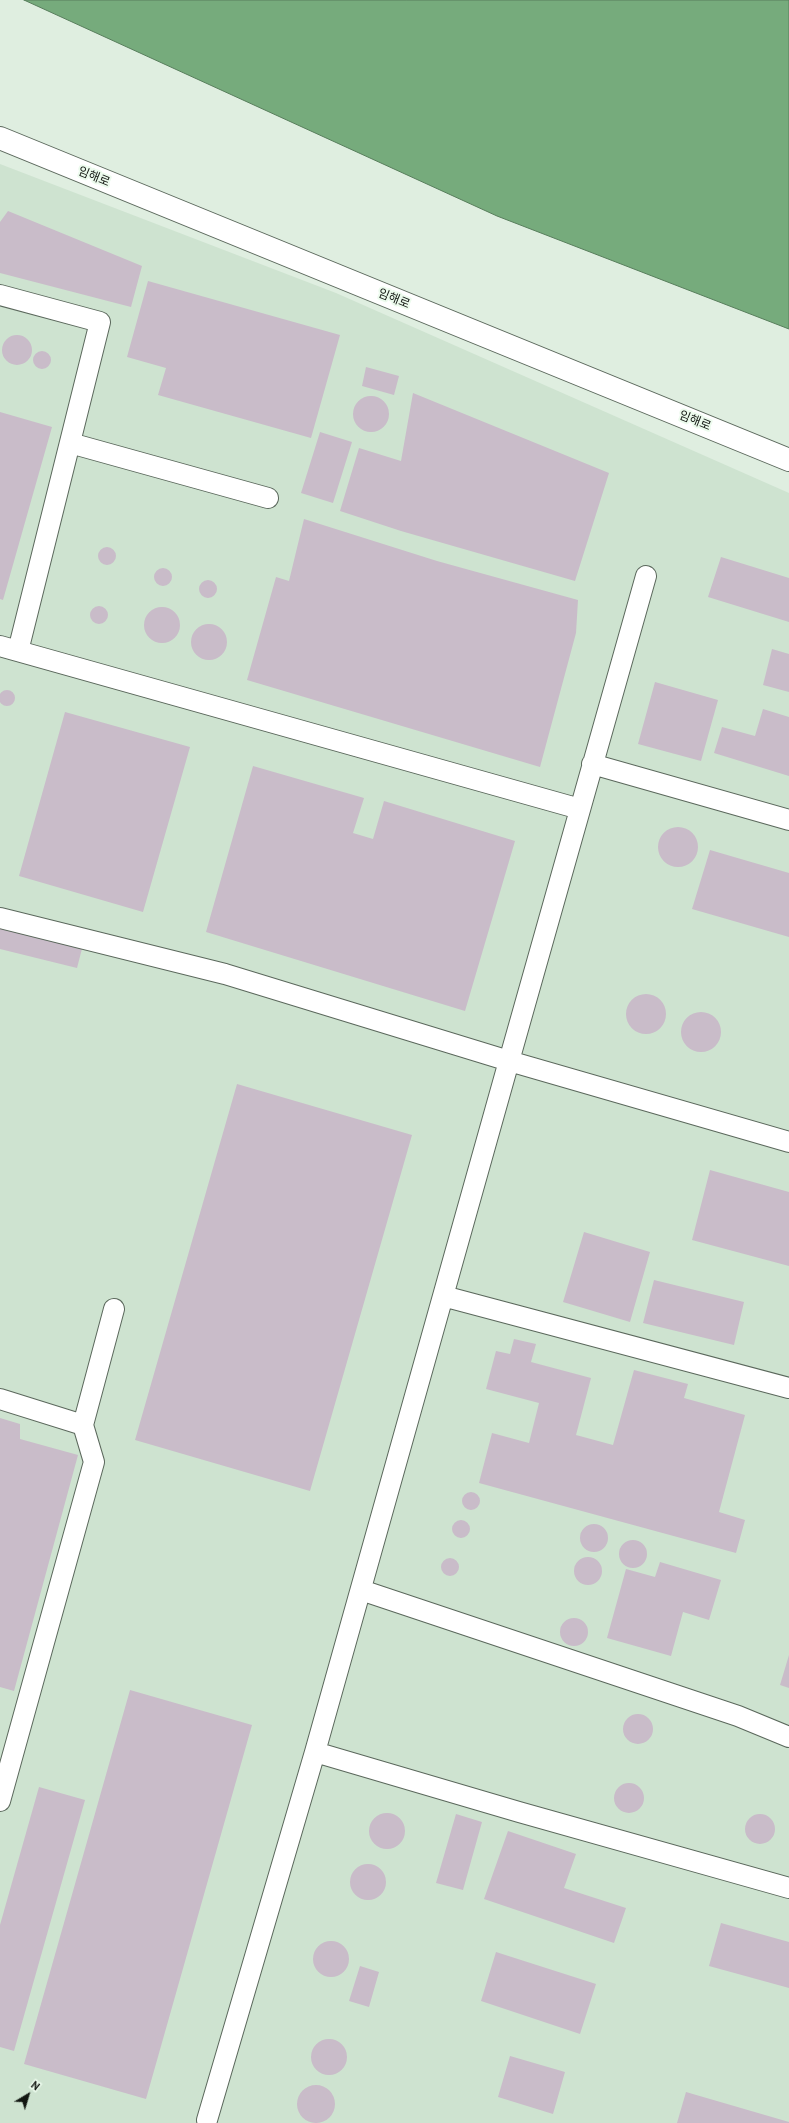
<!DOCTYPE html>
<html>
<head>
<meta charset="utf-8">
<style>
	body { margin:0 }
	#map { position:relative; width:789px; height:2123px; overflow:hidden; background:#dfeee0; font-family:"PT Sans",sans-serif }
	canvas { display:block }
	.north { position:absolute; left:8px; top:2075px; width:40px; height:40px; -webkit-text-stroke:3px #ecfbed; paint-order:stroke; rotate:38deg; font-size:11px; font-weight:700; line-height:16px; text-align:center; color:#111611 }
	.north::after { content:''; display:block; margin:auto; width:14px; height:18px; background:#111611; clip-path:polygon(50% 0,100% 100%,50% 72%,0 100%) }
</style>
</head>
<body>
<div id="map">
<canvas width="789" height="2123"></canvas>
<div class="north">N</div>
</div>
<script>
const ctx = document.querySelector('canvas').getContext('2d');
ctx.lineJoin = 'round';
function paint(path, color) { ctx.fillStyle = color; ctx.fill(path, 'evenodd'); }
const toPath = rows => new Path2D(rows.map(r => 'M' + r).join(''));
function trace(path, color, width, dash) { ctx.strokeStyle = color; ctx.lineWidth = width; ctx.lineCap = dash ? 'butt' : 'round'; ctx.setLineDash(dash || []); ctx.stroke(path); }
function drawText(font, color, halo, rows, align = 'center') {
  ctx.font = font + ' "PT Sans","Noto Sans KR",sans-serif'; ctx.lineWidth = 4; ctx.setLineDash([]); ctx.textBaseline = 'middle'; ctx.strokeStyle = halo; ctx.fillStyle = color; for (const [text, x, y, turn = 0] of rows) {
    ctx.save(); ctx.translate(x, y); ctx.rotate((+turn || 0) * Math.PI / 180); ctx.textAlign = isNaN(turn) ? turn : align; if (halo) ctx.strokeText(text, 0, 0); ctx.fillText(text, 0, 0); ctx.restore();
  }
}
const built = toPath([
	[0,164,336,293,789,493,789,2123,0,2123]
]);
const water = toPath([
	[24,0,789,0,789,329,497,216,24,0]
]);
const building = toPath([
	[8,211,142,266,131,307,0,273,0,222],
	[148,281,340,335,311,438,158,395,166,368,127,357],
	'2 350a15 15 0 1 1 30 0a15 15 0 1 1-30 0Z',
	'33 360a9 9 0 1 1 18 0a9 9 0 1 1-18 0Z',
	[366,367,399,376,394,395,362,386],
	[413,393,609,473,575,581,401,531,340,511,359,448,401,461],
	'353 414a18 18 0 1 1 36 0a18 18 0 1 1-36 0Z',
	[0,412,52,427,3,600,0,599],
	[320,432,352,442,333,503,301,493],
	[304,519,437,561,578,600,576,633,540,767,247,680,276,577,289,581],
	'98 556a9 9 0 1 1 18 0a9 9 0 1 1-18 0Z',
	[721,557,789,578,789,622,708,597],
	'154 577a9 9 0 1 1 18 0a9 9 0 1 1-18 0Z',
	'199 589a9 9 0 1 1 18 0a9 9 0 1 1-18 0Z',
	'90 615a9 9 0 1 1 18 0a9 9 0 1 1-18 0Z',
	'144 625a18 18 0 1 1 36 0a18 18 0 1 1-36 0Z',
	'191 642a18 18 0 1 1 36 0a18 18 0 1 1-36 0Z',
	[772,649,789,654,789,692,763,685],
	[655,682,718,700,701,761,638,744],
	'-1 698a8 8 0 1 1 16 0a8 8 0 1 1-16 0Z',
	[763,709,789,717,789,776,714,753,722,727,755,736],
	[65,712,190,747,143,912,19,876],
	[253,766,364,798,353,833,373,839,384,801,515,841,465,1011,206,932],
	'658 847a20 20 0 1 1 40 0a20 20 0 1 1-40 0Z',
	[710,850,789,873,789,937,692,909],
	[0,920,84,941,77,968,0,949],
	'626 1014a20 20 0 1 1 40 0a20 20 0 1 1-40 0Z',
	'681 1032a20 20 0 1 1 40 0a20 20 0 1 1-40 0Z',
	[237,1084,412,1135,310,1491,135,1440],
	[710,1170,789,1192,789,1266,692,1240],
	[584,1232,650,1252,630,1322,563,1302],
	[654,1280,744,1302,734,1345,643,1323],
	[514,1339,536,1344,531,1362,591,1378,576,1435,613,1445,634,1370,688,1384,684,1398,745,1415,719,1512,745,1520,736,1553,479,1483,492,1433,529,1443,539,1403,486,1389,496,1351,510,1354],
	[0,1418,20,1424,20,1439,78,1455,14,1691,0,1687],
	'462 1501a9 9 0 1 1 18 0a9 9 0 1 1-18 0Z',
	'452 1529a9 9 0 1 1 18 0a9 9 0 1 1-18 0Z',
	'580 1538a14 14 0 1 1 28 0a14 14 0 1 1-28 0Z',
	'619 1554a14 14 0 1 1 28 0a14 14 0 1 1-28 0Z',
	'574 1571a14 14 0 1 1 28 0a14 14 0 1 1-28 0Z',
	'441 1567a9 9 0 1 1 18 0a9 9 0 1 1-18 0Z',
	[660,1562,721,1580,709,1620,683,1612,671,1656,607,1638,626,1569,655,1577],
	'560 1632a14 14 0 1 1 28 0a14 14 0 1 1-28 0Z',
	[789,1655,789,1688,780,1685],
	[130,1690,252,1725,146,2099,24,2064],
	'623 1729a15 15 0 1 1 30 0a15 15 0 1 1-30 0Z',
	'614 1798a15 15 0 1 1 30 0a15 15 0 1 1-30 0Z',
	[39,1787,85,1800,14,2051,0,2047,0,1925],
	'369 1831a18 18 0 1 1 36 0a18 18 0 1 1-36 0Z',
	'745 1829a15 15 0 1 1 30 0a15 15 0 1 1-30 0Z',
	[456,1814,482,1822,463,1890,436,1883],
	[508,1831,576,1854,564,1888,626,1908,614,1943,484,1899],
	'350 1882a18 18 0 1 1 36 0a18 18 0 1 1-36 0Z',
	[721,1923,789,1942,789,1988,709,1966],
	'313 1959a18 18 0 1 1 36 0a18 18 0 1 1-36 0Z',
	[496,1952,596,1984,580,2034,481,2001],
	[360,1966,379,1972,369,2007,349,2001],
	'311 2057a18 18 0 1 1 36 0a18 18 0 1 1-36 0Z',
	[510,2056,565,2072,553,2114,498,2097],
	'297 2104a19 19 0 1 1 38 0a19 19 0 1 1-38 0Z',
	[686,2092,789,2122,789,2123,677,2123]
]);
const service = toPath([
	[0,295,100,322,18,651],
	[70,443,268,498],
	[0,646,580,809],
	[592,764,789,820],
	[0,918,225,974,509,1061,646,576],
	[443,1296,789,1388],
	[0,1399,83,1425],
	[361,1590,738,1716,789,1737],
	[315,1752,519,1812,789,1888],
	[0,1801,94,1462,83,1425,114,1309],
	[207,2120,315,1752,509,1061,789,1142]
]);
const tertiary = toPath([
	[0,138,789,460]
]);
const streetNames = [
	["임해로",94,177,22],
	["임해로",394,299,22],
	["임해로",695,421,22]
];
paint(built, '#cee3d0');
paint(water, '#76ab7c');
trace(water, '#587e5c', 1);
paint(building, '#c9bcc9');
trace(service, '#5b685c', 22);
trace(tertiary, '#5b685c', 24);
trace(service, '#fff', 20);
trace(tertiary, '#fff', 22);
drawText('12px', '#111611', '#ecfbed', streetNames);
</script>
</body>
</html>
